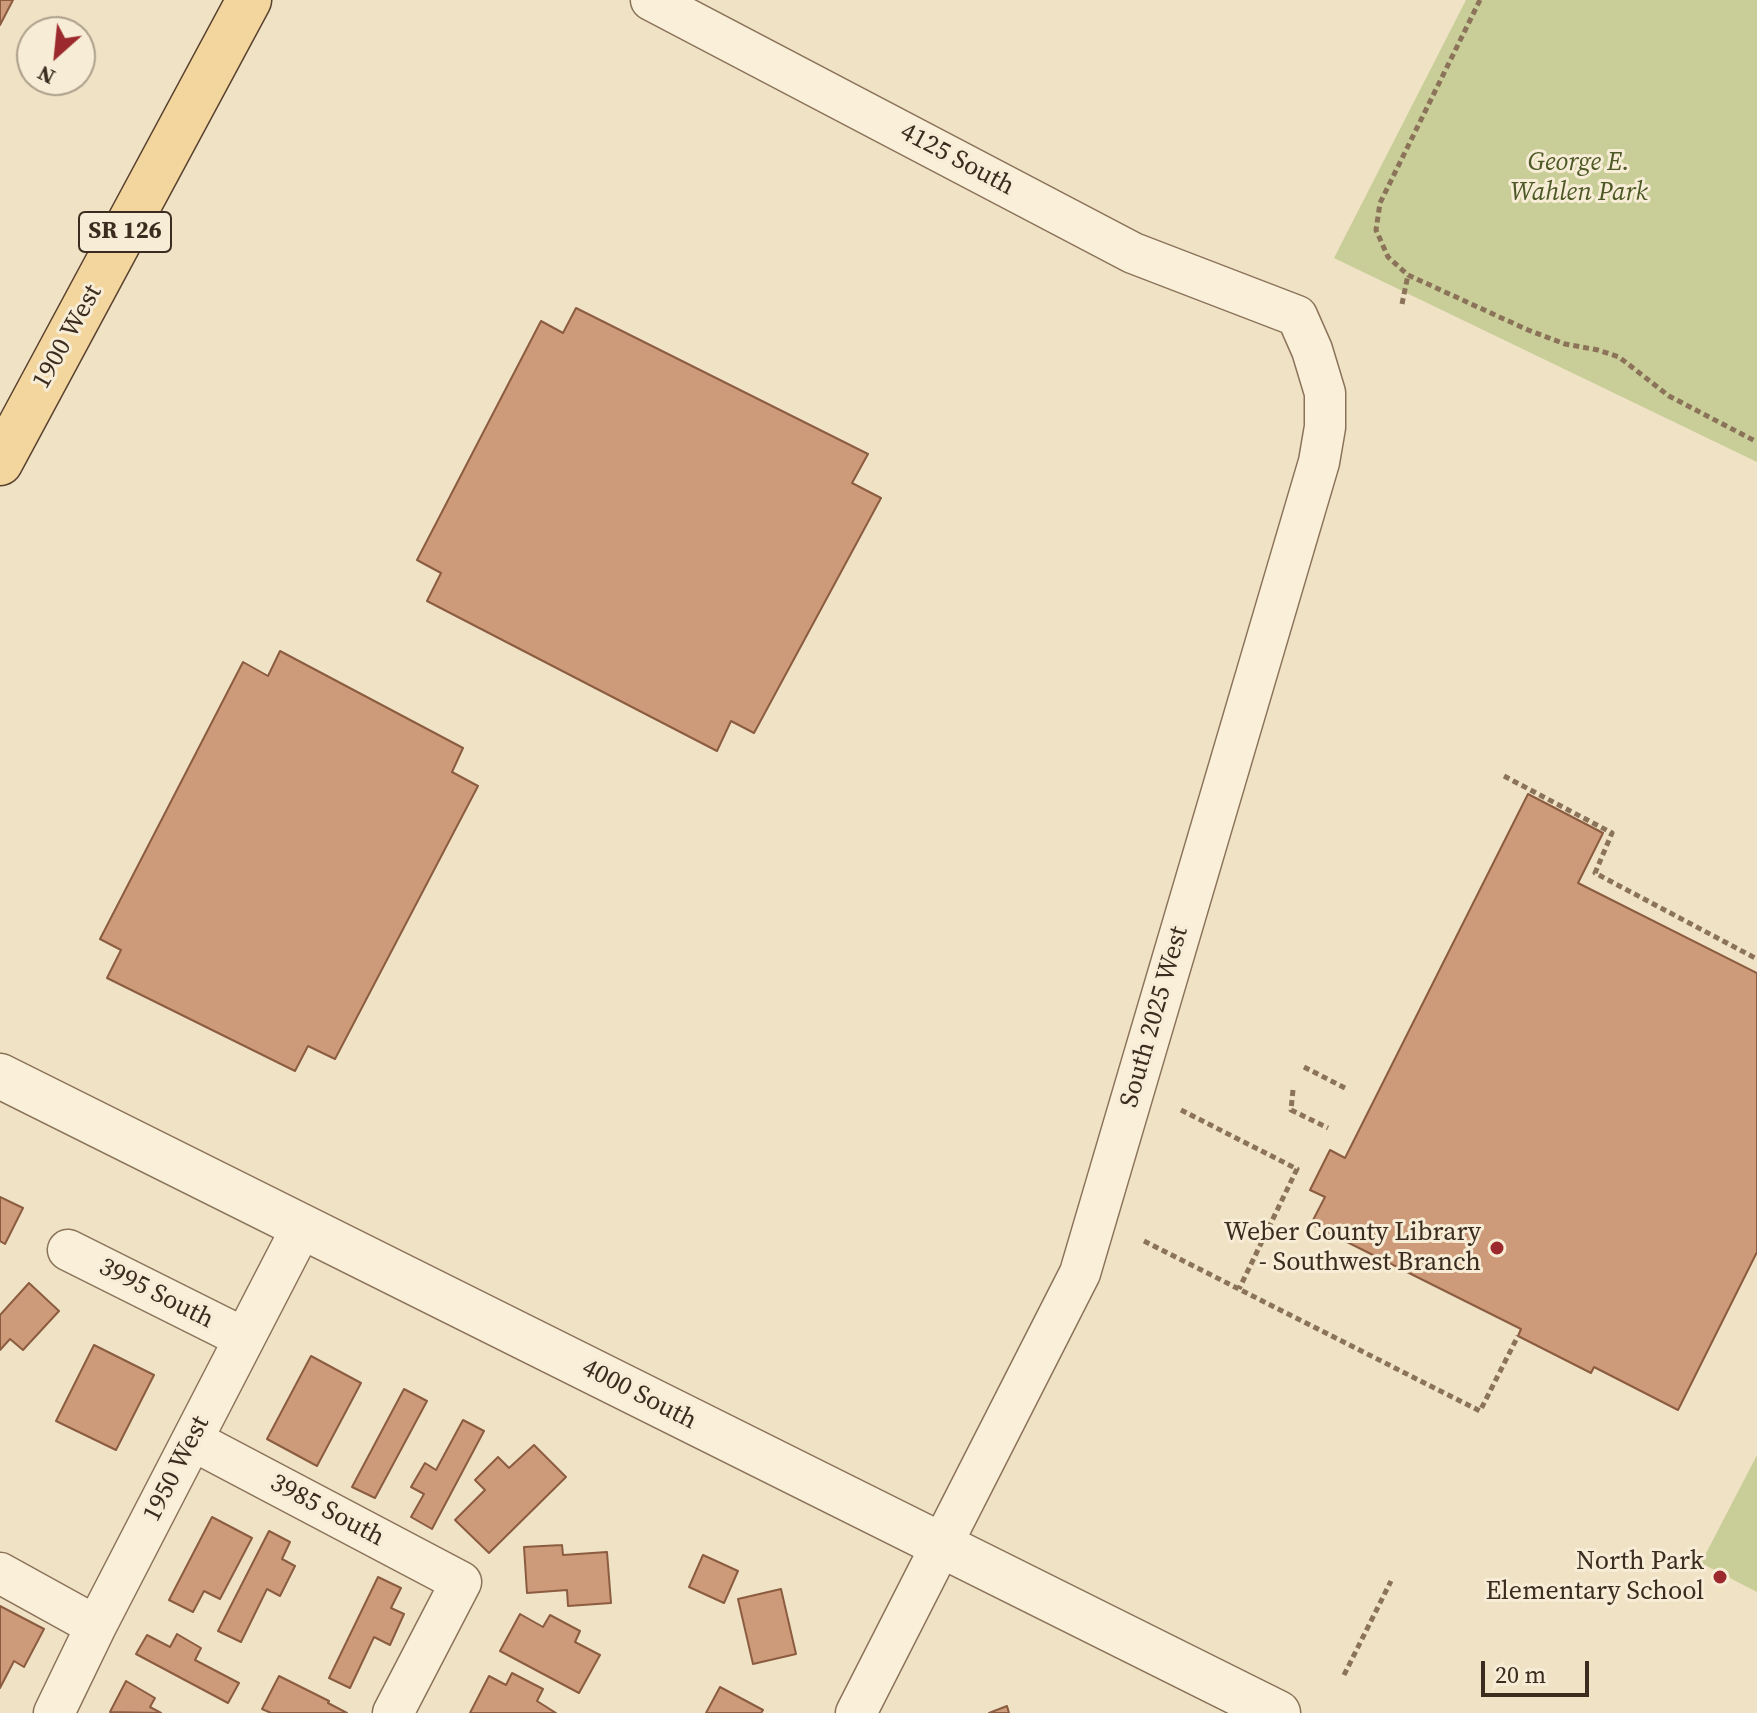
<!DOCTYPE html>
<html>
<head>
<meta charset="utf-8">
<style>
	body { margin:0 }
	#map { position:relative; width:1757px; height:1713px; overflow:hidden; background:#efe2c5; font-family:"Source Serif 4",serif }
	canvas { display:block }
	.north { position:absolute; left:16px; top:16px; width:80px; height:80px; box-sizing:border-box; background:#f7ecd5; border:2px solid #ac9f8c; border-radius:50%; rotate:207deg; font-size:22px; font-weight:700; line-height:32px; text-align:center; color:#3b2c1f }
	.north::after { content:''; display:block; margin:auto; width:28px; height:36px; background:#9c292d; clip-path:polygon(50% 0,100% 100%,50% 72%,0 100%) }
	.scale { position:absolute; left:1481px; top:1661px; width:108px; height:36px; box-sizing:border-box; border:4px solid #3b2c1f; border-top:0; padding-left:10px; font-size:24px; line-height:28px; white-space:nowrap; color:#3b2c1f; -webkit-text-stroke:6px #f7ecd5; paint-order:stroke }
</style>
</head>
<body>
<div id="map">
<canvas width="1757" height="1713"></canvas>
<div class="north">N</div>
<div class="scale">20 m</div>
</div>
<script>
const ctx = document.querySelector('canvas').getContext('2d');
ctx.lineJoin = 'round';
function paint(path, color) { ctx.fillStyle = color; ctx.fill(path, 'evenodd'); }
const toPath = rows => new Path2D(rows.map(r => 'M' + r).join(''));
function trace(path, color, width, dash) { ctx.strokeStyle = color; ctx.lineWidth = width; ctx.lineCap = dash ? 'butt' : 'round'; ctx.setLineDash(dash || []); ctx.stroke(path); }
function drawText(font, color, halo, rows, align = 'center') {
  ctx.font = font + ' "Source Serif 4",serif'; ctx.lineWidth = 6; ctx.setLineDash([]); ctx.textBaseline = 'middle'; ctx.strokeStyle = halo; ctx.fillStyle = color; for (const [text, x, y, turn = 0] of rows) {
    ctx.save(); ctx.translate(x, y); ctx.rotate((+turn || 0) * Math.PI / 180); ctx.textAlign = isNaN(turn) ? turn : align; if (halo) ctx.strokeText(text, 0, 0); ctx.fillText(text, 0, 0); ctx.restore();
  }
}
const green = toPath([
	[1466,0,1757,0,1757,462,1334,258],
	[1757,1455,1757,1592,1701,1563]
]);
const building = toPath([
	[0,0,13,0,0,25,0,0],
	[576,308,868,454,852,483,881,498,754,733,731,721,717,751,427,601,441,573,417,560,541,321,563,333,576,308],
	[280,651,463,748,452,772,478,786,335,1059,308,1046,295,1071,107,978,121,950,100,939,243,662,268,676,280,651],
	[1528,794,1603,833,1578,883,1757,973,1757,1252,1678,1410,1594,1367,1591,1373,1518,1336,1521,1329,1311,1224,1325,1197,1310,1190,1330,1150,1345,1158,1528,794],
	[0,1197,23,1208,5,1244,0,1241,0,1197],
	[29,1283,59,1311,23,1350,10,1339,0,1350,0,1315,29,1283],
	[94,1345,154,1375,116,1450,56,1421,94,1345],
	[311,1356,361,1383,317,1466,267,1439,311,1356],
	[404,1389,427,1401,375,1498,352,1487,404,1389],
	[463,1420,484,1431,432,1529,411,1517,424,1494,411,1487,425,1463,436,1470,463,1420],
	[534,1445,566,1477,489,1553,455,1520,485,1490,475,1480,498,1457,509,1468,534,1445],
	[212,1517,252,1538,220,1599,204,1591,193,1612,169,1600,212,1517],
	[269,1531,290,1542,282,1559,295,1566,280,1596,267,1589,241,1642,218,1631,269,1531],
	[562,1545,563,1555,607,1552,611,1603,568,1606,567,1590,527,1593,524,1547,562,1545],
	[703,1555,738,1571,724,1603,689,1587,703,1555],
	[378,1577,401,1588,391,1608,404,1614,390,1645,374,1637,350,1688,329,1678,378,1577],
	[781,1589,796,1654,753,1664,738,1599,781,1589],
	[0,1606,44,1629,24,1667,14,1661,0,1688,0,1606],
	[520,1614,543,1627,550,1615,580,1631,575,1642,600,1655,579,1693,500,1651,520,1614],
	[177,1634,201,1648,195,1660,239,1683,228,1703,136,1654,147,1635,170,1647,177,1634],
	[512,1673,543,1689,537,1701,556,1713,470,1713,489,1676,506,1685,512,1673],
	[279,1676,329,1701,328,1703,347,1713,271,1713,262,1709,279,1676],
	[126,1681,155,1698,150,1707,161,1713,110,1712,126,1681],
	[720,1687,763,1710,761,1713,706,1713,720,1687],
	[1007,1706,1009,1713,989,1713,1007,1706]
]);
const path = toPath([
	[1480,0,1380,203,1376,230,1388,257,1408,275,1528,330,1565,344,1598,350,1619,357,1669,396,1757,442],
	[1402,304,1408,275],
	[1504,776,1612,833,1595,873,1757,959],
	[1304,1067,1347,1089],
	[1293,1090,1291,1110,1328,1128],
	[1181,1110,1297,1169,1239,1289],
	[1144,1241,1480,1411,1518,1336],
	[1344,1675,1391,1581]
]);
const minor = toPath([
	[651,0,1133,253,1297,316,1312,350,1325,393,1325,427,1319,462,1080,1273,856,1713],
	[68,1250,244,1338],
	[192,1440,461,1582,393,1713],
	[0,1573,96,1626],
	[54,1713,96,1626,302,1227]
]);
const tertiary = toPath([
	[0,1076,1278,1713]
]);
const primary = toPath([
	[0,463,249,0]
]);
const markers = [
	[1497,1248,8,"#9c292d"],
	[1720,1577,8,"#9c292d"]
];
const shields = [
	[125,232,92]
];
const shieldNames = [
	["SR 126",125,232]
];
const streetNames = [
	["4125 South",957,160,28],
	["1900 West",68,337,-61],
	["South 2025 West",1155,1017,-74],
	["3995 South",156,1294,27],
	["4000 South",639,1395,27],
	["1950 West",177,1469,-63],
	["3985 South",327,1511,28]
];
const parkNames = [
	["George E.",1579,163],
	["Wahlen Park",1579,193]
];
const poiNames = [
	["Weber County Library",1481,1233],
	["- Southwest Branch",1481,1263],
	["North Park",1704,1562],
	["Elementary School",1704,1592]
];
paint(green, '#c9ce98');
paint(building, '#ce9b7a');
trace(building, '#8b5c40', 2);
trace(minor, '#8b735a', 43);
trace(tertiary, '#8b735a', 47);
trace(primary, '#59412f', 47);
trace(path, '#8b735a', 5, [6, 4]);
trace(minor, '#faefd9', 40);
trace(tertiary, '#faefd9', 44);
trace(primary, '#f3d69d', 44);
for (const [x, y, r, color] of markers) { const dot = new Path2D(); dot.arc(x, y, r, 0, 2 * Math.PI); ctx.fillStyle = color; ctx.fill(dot); trace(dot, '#f7ecd5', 3); }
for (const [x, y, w] of shields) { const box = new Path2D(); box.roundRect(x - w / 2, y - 20, w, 40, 6); ctx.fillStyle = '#f7ecd5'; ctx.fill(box); trace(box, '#3b2c1f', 2); }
drawText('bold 24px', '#3b2c1f', null, shieldNames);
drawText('26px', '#3b2c1f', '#f7ecd5', streetNames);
drawText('italic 26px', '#4c5825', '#f7ecd5', parkNames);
drawText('26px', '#3b2c1f', '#f7ecd5', poiNames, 'right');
</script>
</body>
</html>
